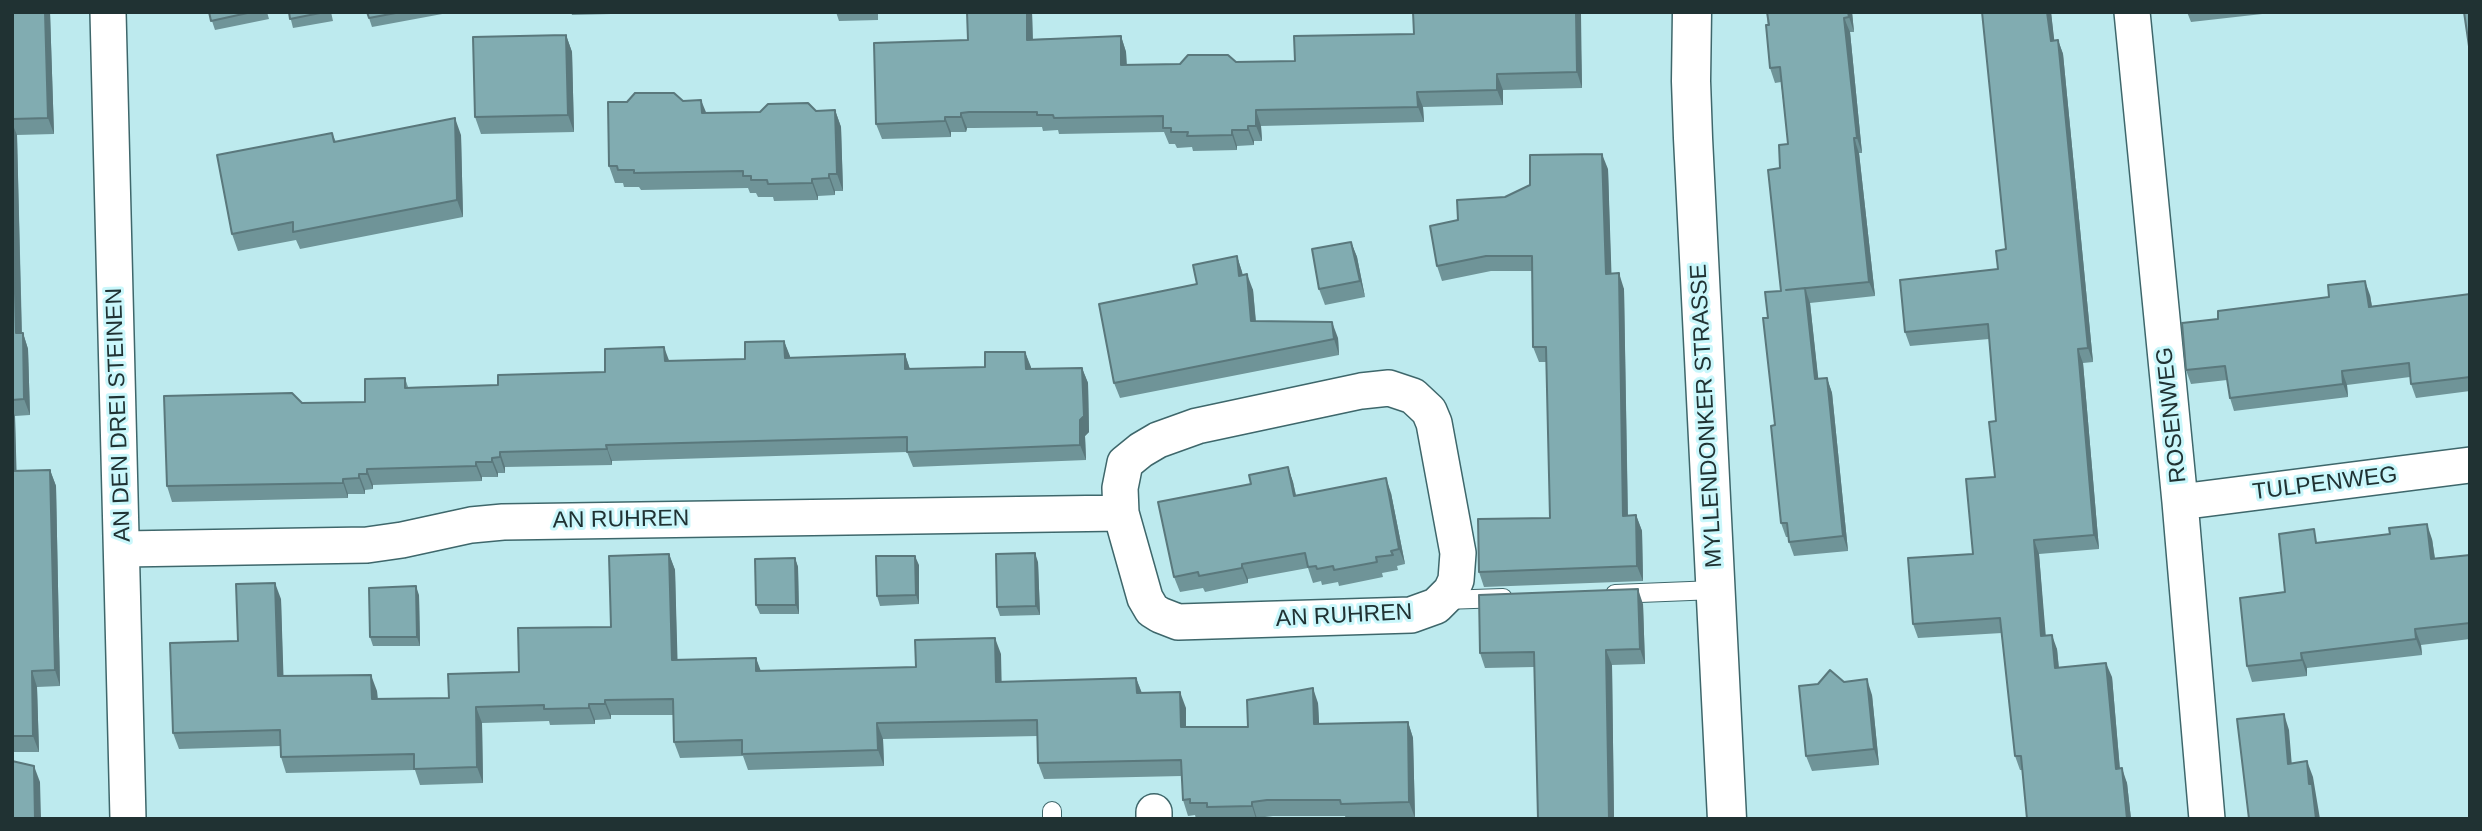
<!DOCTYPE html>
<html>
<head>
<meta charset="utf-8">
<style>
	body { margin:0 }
	#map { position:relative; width:2482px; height:831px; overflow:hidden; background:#bdeaee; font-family:Arial,sans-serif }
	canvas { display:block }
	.frame { position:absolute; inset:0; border:14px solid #203233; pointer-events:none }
</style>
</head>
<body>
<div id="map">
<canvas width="2482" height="831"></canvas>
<div class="frame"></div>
</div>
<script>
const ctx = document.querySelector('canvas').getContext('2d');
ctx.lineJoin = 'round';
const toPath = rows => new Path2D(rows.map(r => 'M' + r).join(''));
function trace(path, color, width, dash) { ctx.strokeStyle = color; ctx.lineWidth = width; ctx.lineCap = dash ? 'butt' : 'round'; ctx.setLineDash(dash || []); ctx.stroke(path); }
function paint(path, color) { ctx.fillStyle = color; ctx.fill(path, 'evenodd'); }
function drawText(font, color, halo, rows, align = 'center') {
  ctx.font = font + ' Arial,sans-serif'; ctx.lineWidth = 6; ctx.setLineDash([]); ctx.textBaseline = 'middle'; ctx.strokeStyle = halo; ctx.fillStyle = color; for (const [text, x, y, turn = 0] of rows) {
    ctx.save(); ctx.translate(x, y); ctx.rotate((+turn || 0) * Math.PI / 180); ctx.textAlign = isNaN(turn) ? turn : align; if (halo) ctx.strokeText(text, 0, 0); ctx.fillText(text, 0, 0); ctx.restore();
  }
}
const lane = toPath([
	[1615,594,1715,590],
	[1444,600,1503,598],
	[1052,811,1052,819]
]);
const street = toPath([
	[108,12,128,819],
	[2132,12,2180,502,2207,819],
	[2180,502,2470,465],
	[123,549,367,545,402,540,471,525,503,522,1121,513,1120,488,1125,463,1141,450,1158,440,1197,426,1361,391,1389,388,1413,396,1429,411,1434,423,1458,553,1456,580,1451,591,1436,606,1411,615,1178,622,1160,615,1152,610,1145,598,1121,513],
	[1154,812,1154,819]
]);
const secondary = toPath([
	[1692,12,1691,81,1693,138,1727,819]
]);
const wall = toPath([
	[12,12,50,12,54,134,17,135,22,333,23,333,28,349,30,415,15,416,16,471,50,470,56,486,60,686,37,687,39,752,12,752],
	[209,12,267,12,269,19,215,30],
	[289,12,331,12,333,21,293,28],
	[367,12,453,12,372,27],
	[571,12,611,12,611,14,572,15],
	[836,12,878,12,878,20,839,21],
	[967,12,1032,12,1033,39,1121,36,1126,52,1127,65,1295,61,1414,34,1413,12,1580,12,1582,88,1503,90,1503,105,1423,107,1424,122,1261,126,1262,141,1254,141,1254,145,1237,146,1237,150,1193,151,1192,147,1177,148,1175,144,1169,144,1164,132,1059,134,1058,130,1043,131,1042,127,974,128,967,128,966,132,951,132,951,137,882,139,876,124,968,40],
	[1767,12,1852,12,1854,32,1850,32,1862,153,1859,153,1875,296,1810,303,1818,379,1827,378,1832,393,1848,551,1794,556,1789,542,1788,537,1786,537,1781,523,1768,318,1781,291,1780,168,1788,144,1781,82,1775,83,1770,68],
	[1982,12,2051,12,2054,41,2058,40,2063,54,2093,362,2083,363,2099,549,2039,554,2045,635,2057,649,2059,668,2112,677,2120,769,2127,783,2131,819,2027,819,2023,770,2020,770,2015,756,2002,633,1918,638,1913,624,1973,554,1995,477,1996,421,1989,339,1910,346,1905,332,1998,269,2006,249],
	[2187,12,2280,12,2191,22],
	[566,35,572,52,574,132,481,134,475,117],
	[683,101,706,113,835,110,841,127,843,191,835,191,835,195,818,196,818,200,774,201,773,197,758,197,756,193,750,193,748,188,641,190,639,187,624,187,623,183,615,183,609,166],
	[332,133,336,142,461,135,463,217,300,249,296,240,238,251,232,234],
	[1608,169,1611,274,1624,289,1628,516,1636,515,1642,531,1643,581,1484,587,1479,572,1550,518,1547,362,1539,362,1533,347,1532,271,1491,271,1442,281,1437,266,1458,220],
	[1351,242,1357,257,1365,297,1325,305,1319,289],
	[1237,256,1243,275,1253,290,1256,321,1338,338,1339,355,1120,398,1114,383,1197,284],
	[2470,294,2470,391,2416,398,2411,384,2410,377,2347,385,2348,397,2234,411,2230,398,2227,380,2191,384,2186,370,2218,319,2370,295,2372,306],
	[784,341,790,358,905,354,910,369,985,367,1025,352,1031,369,1082,368,1088,383,1089,432,1085,436,1086,460,913,467,907,452,612,461,612,465,505,467,505,473,498,473,498,477,482,477,482,481,373,485,373,489,365,490,365,494,348,494,348,498,172,502,167,486,302,403,365,402,405,378,408,387,498,385,605,372,669,361,745,359],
	[1288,467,1293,482,1296,495,1391,493,1405,564,1397,566,1398,570,1382,573,1383,577,1339,586,1338,582,1322,585,1321,581,1313,583,1308,568,1248,579,1248,583,1205,592,1203,588,1180,592,1174,577,1251,484],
	[2432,539,2435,558,2470,555,2470,639,2421,645,2422,655,2307,668,2307,676,2252,682,2247,666,2285,592,2319,543],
	[669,554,675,570,677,660,756,658,760,671,916,667,1001,654,1001,682,1136,678,1142,693,1186,708,1186,727,1248,727,1318,703,1319,724,1408,722,1413,738,1415,818,1346,819,1345,816,1273,816,1257,818,1257,819,1196,819,1195,815,1188,816,1183,800,1182,776,1044,779,1038,763,1038,736,883,739,884,766,748,770,743,756,680,758,674,742,674,715,611,715,611,719,595,720,595,724,550,725,549,721,482,723,483,783,420,785,415,770,286,773,281,757,280,746,179,749,173,733,238,641,281,599,283,676,377,691,378,699,449,698,519,672,611,627],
	[795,558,798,567,799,614,760,614,756,605],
	[1038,562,1040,615,1000,616,997,607],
	[919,565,919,604,880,606,877,596],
	[419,595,420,646,373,646,370,637],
	[1643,604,1645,664,1612,665,1614,819,1538,819,1534,667,1485,668,1480,653],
	[1844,682,1872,695,1879,765,1812,771,1806,756]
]);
const shadedWall = toPath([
	[45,12,50,12,54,134,48,118],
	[1027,12,1032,12,1033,55,1027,40],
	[1576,12,1580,12,1581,14,1582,88,1577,72],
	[1848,12,1852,12,1854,32,1849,17],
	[2047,12,2051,12,2056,55,2051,41],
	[1844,18,1850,32,1862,153,1857,138],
	[566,35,572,52,574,132,568,115],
	[1121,36,1126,52,1127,81,1121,65],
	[2058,40,2063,54,2093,362,2088,348],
	[1497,74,1503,90,1503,105,1497,90],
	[1417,92,1423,107,1424,122,1418,107],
	[701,100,708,117,702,113],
	[835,110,841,127,843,191,837,174],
	[1256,110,1261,126,1262,141,1256,126],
	[961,113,967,128,966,132,961,117],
	[945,117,951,132,951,137,945,121],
	[455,118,461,135,463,217,457,200],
	[12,123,17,135,22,349,16,333,12,173],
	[1248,126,1254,141,1254,145,1248,130],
	[1232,130,1237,146,1237,150,1232,135],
	[1854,138,1859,153,1875,296,1869,282],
	[1602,154,1608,169,1612,289,1606,274],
	[829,174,835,191,835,195,829,178],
	[812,179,818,196,818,200,812,183],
	[1351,242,1357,257,1365,297,1360,281],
	[1237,256,1242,272,1244,291,1239,276],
	[1619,273,1624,289,1628,531,1623,516],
	[1247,274,1253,290,1257,337,1251,321],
	[2365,281,2370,295,2374,320,2369,307],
	[1805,288,1810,303,1820,394,1815,379],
	[1332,322,1338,338,1339,355,1334,339],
	[23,333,28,349,30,415,24,399],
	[784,341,790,356,790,373,785,358],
	[664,347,670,363,665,361],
	[2078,349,2083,363,2099,549,2094,535],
	[1025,352,1031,367,1031,384,1026,369],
	[905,354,910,370,905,369],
	[1082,368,1088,383,1089,432,1085,436,1086,460,1080,445,1080,420],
	[2342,371,2347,385,2348,397,2343,384],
	[1827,378,1832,393,1848,551,1843,536],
	[12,408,15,416,17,487,12,476],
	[606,445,612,461,612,465,607,449],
	[500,452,505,467,505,473,500,457],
	[492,458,498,473,498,477,492,462],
	[476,462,482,477,482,481,476,466],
	[1288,467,1293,482,1299,511,1294,496],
	[367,469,373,485,373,489,367,474],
	[50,470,56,486,60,686,55,670],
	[359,474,365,490,365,494,359,478],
	[1386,478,1391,493,1405,564,1399,549],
	[343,479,348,494,348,498,343,483],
	[1636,515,1642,531,1643,581,1637,566],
	[2427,524,2432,539,2437,574,2431,559],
	[2034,540,2039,554,2047,650,2041,636],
	[1035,553,1038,562,1040,615,1036,606],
	[669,554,675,570,678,676,672,660],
	[915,556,919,565,919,604,916,595],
	[795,558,798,567,799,614,796,605],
	[1242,564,1248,579,1248,583,1242,568],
	[275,583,281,599,284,692,278,676],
	[416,586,419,595,420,646,417,637],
	[1638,589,1643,604,1645,664,1640,649],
	[2415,629,2421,645,2422,655,2416,639],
	[2052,635,2057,649,2060,682,2055,668],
	[995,638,1001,654,1002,698,996,682],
	[1606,650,1612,665,1614,819,1609,819],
	[2301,653,2307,668,2307,676,2302,660],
	[756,658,762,674,756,671],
	[2106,663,2112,677,2121,783,2116,769],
	[32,671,37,687,39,752,33,736],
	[371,675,377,691,378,715,372,699],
	[1136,678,1142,694,1137,693],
	[1867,679,1872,695,1879,765,1874,749],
	[1313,688,1318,703,1320,740,1314,724],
	[1180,692,1186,708,1186,743,1181,727],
	[605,700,611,715,611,719,605,704],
	[589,704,595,720,595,724,589,708],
	[476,707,482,723,483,783,477,767],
	[2284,714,2289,730,2293,779,2288,764],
	[1408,722,1413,738,1415,818,1409,802],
	[877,723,883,739,884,766,878,750],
	[2307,761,2313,777,2320,819,2316,819,2309,784],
	[34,766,40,782,41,819,35,819],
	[2122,768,2127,783,2131,819,2127,819],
	[1252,802,1257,819,1256,819,1252,806]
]);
const building = toPath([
	[12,12,45,12,48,118,12,119,12,12],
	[209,12,252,12,211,21,209,12],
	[289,12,325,12,290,19,289,12],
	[367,12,401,12,369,18,367,12],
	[967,12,1027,12,1027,40,1121,36,1121,65,1180,64,1188,55,1228,55,1236,62,1295,61,1294,36,1414,34,1413,12,1576,12,1577,72,1497,74,1497,90,1417,92,1418,107,1256,110,1256,126,1248,126,1248,130,1232,130,1232,135,1187,136,1188,132,1171,132,1171,128,1163,128,1163,116,1054,118,1053,115,1037,115,1037,112,969,112,961,113,961,117,945,117,945,121,876,124,874,43,968,40,967,12],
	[1767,12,1848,12,1849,17,1844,18,1857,138,1854,138,1869,282,1786,290,1805,288,1815,379,1827,378,1843,536,1789,542,1787,523,1781,523,1771,426,1775,425,1763,318,1768,318,1765,292,1781,291,1768,170,1780,168,1779,145,1788,144,1780,67,1770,68,1766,25,1769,25,1767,12],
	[1982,12,2047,12,2051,41,2058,40,2088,348,2078,349,2094,535,2034,540,2041,636,2052,635,2055,668,2106,663,2116,769,2122,768,2127,819,2027,819,2021,756,2015,756,2000,618,1913,624,1908,558,1973,554,1966,479,1995,477,1989,422,1996,421,1988,324,1905,332,1900,280,1998,269,1996,251,2006,249,1982,12],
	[2464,12,2470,12,2470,53,2464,12],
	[566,35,568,115,475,117,473,37,566,35],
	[635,93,674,93,683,101,701,100,702,113,760,112,768,104,808,103,816,111,835,110,837,174,829,174,829,178,812,179,812,183,768,184,767,180,751,180,751,176,743,176,743,171,634,173,634,170,618,170,617,166,609,166,608,102,627,102,635,93],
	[455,118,457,200,293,232,293,222,232,234,217,155,332,133,334,142,455,118],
	[1602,154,1606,274,1619,273,1623,516,1636,515,1637,566,1479,572,1478,519,1550,518,1546,347,1533,347,1532,256,1486,256,1437,266,1430,226,1458,220,1457,200,1505,197,1530,185,1530,155,1602,154],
	[12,173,16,333,23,333,24,399,12,400,12,173],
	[1351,242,1360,281,1319,289,1312,249,1351,242],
	[1237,256,1239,276,1247,274,1251,321,1332,322,1334,339,1114,383,1099,304,1197,284,1193,265,1237,256],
	[2365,281,2369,307,2470,294,2470,377,2411,384,2409,363,2342,371,2343,384,2230,398,2225,366,2186,370,2182,323,2218,319,2218,311,2329,297,2328,285,2365,281],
	[784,341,785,358,905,354,905,369,985,367,985,352,1025,352,1026,369,1082,368,1084,416,1080,420,1080,445,907,452,907,437,606,445,607,449,500,452,500,457,492,458,492,462,476,462,476,466,367,469,367,474,359,474,359,478,343,479,343,483,167,486,164,396,292,393,302,403,365,402,365,379,405,378,405,388,498,385,498,375,605,372,605,349,664,347,665,361,745,359,745,342,784,341],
	[1288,467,1294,496,1386,478,1399,549,1391,551,1393,555,1376,557,1377,562,1334,570,1333,566,1317,569,1316,566,1308,567,1305,553,1242,564,1242,568,1199,576,1198,572,1174,577,1158,502,1251,484,1249,475,1288,467],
	[50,470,55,670,32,671,33,736,12,736,12,471,50,470],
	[2427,524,2431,559,2470,555,2470,623,2415,629,2416,639,2301,653,2302,660,2247,666,2240,598,2285,592,2279,534,2314,529,2316,543,2390,534,2389,528,2427,524],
	[1035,553,1036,606,997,607,996,554,1035,553],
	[669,554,672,660,756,658,756,671,916,667,915,640,995,638,996,682,1136,678,1137,693,1180,692,1181,727,1248,727,1247,700,1313,688,1314,724,1408,722,1409,802,1341,804,1340,800,1267,800,1252,802,1252,806,1207,807,1207,803,1190,803,1190,799,1183,800,1181,760,1038,763,1037,720,877,723,878,750,742,754,742,740,674,742,673,699,605,700,605,704,589,704,589,708,544,709,544,705,476,707,477,767,414,769,414,754,281,757,280,730,173,733,170,643,238,641,236,584,275,583,278,676,371,675,372,699,449,698,448,674,519,672,518,628,611,627,609,556,669,554],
	[876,556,915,556,916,595,877,596,876,556],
	[795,558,796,605,756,605,755,559,795,558],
	[416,586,417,637,370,637,369,588,416,586],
	[1638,589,1640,649,1606,650,1609,819,1538,819,1534,652,1480,653,1479,595,1638,589],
	[1830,670,1844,682,1867,679,1874,749,1806,756,1799,686,1818,684,1830,670],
	[2284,714,2288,764,2307,761,2309,784,2312,784,2316,819,2249,819,2237,719,2284,714],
	[12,761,34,766,35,819,12,819,12,761]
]);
const streetNames = [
	["AN DEN DREI STEINEN",119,415,-92],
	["ROSENWEG",2172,415,-96],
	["MYLLENDONKER STRASSE",1707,416,-93],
	["TULPENWEG",2325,484,-7],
	["AN RUHREN",621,520,-1],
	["AN RUHREN",1344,616,-3]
];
trace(lane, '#3e676b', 20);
trace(street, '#3e676b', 38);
trace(secondary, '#3e676b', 41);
trace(lane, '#fff', 18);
trace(street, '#fff', 35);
trace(secondary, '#fff', 38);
paint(wall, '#6f9498');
paint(shadedWall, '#5a787c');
paint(building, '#81acb1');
trace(building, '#5a787c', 2);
drawText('23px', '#203233', '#caf7fb', streetNames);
</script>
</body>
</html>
